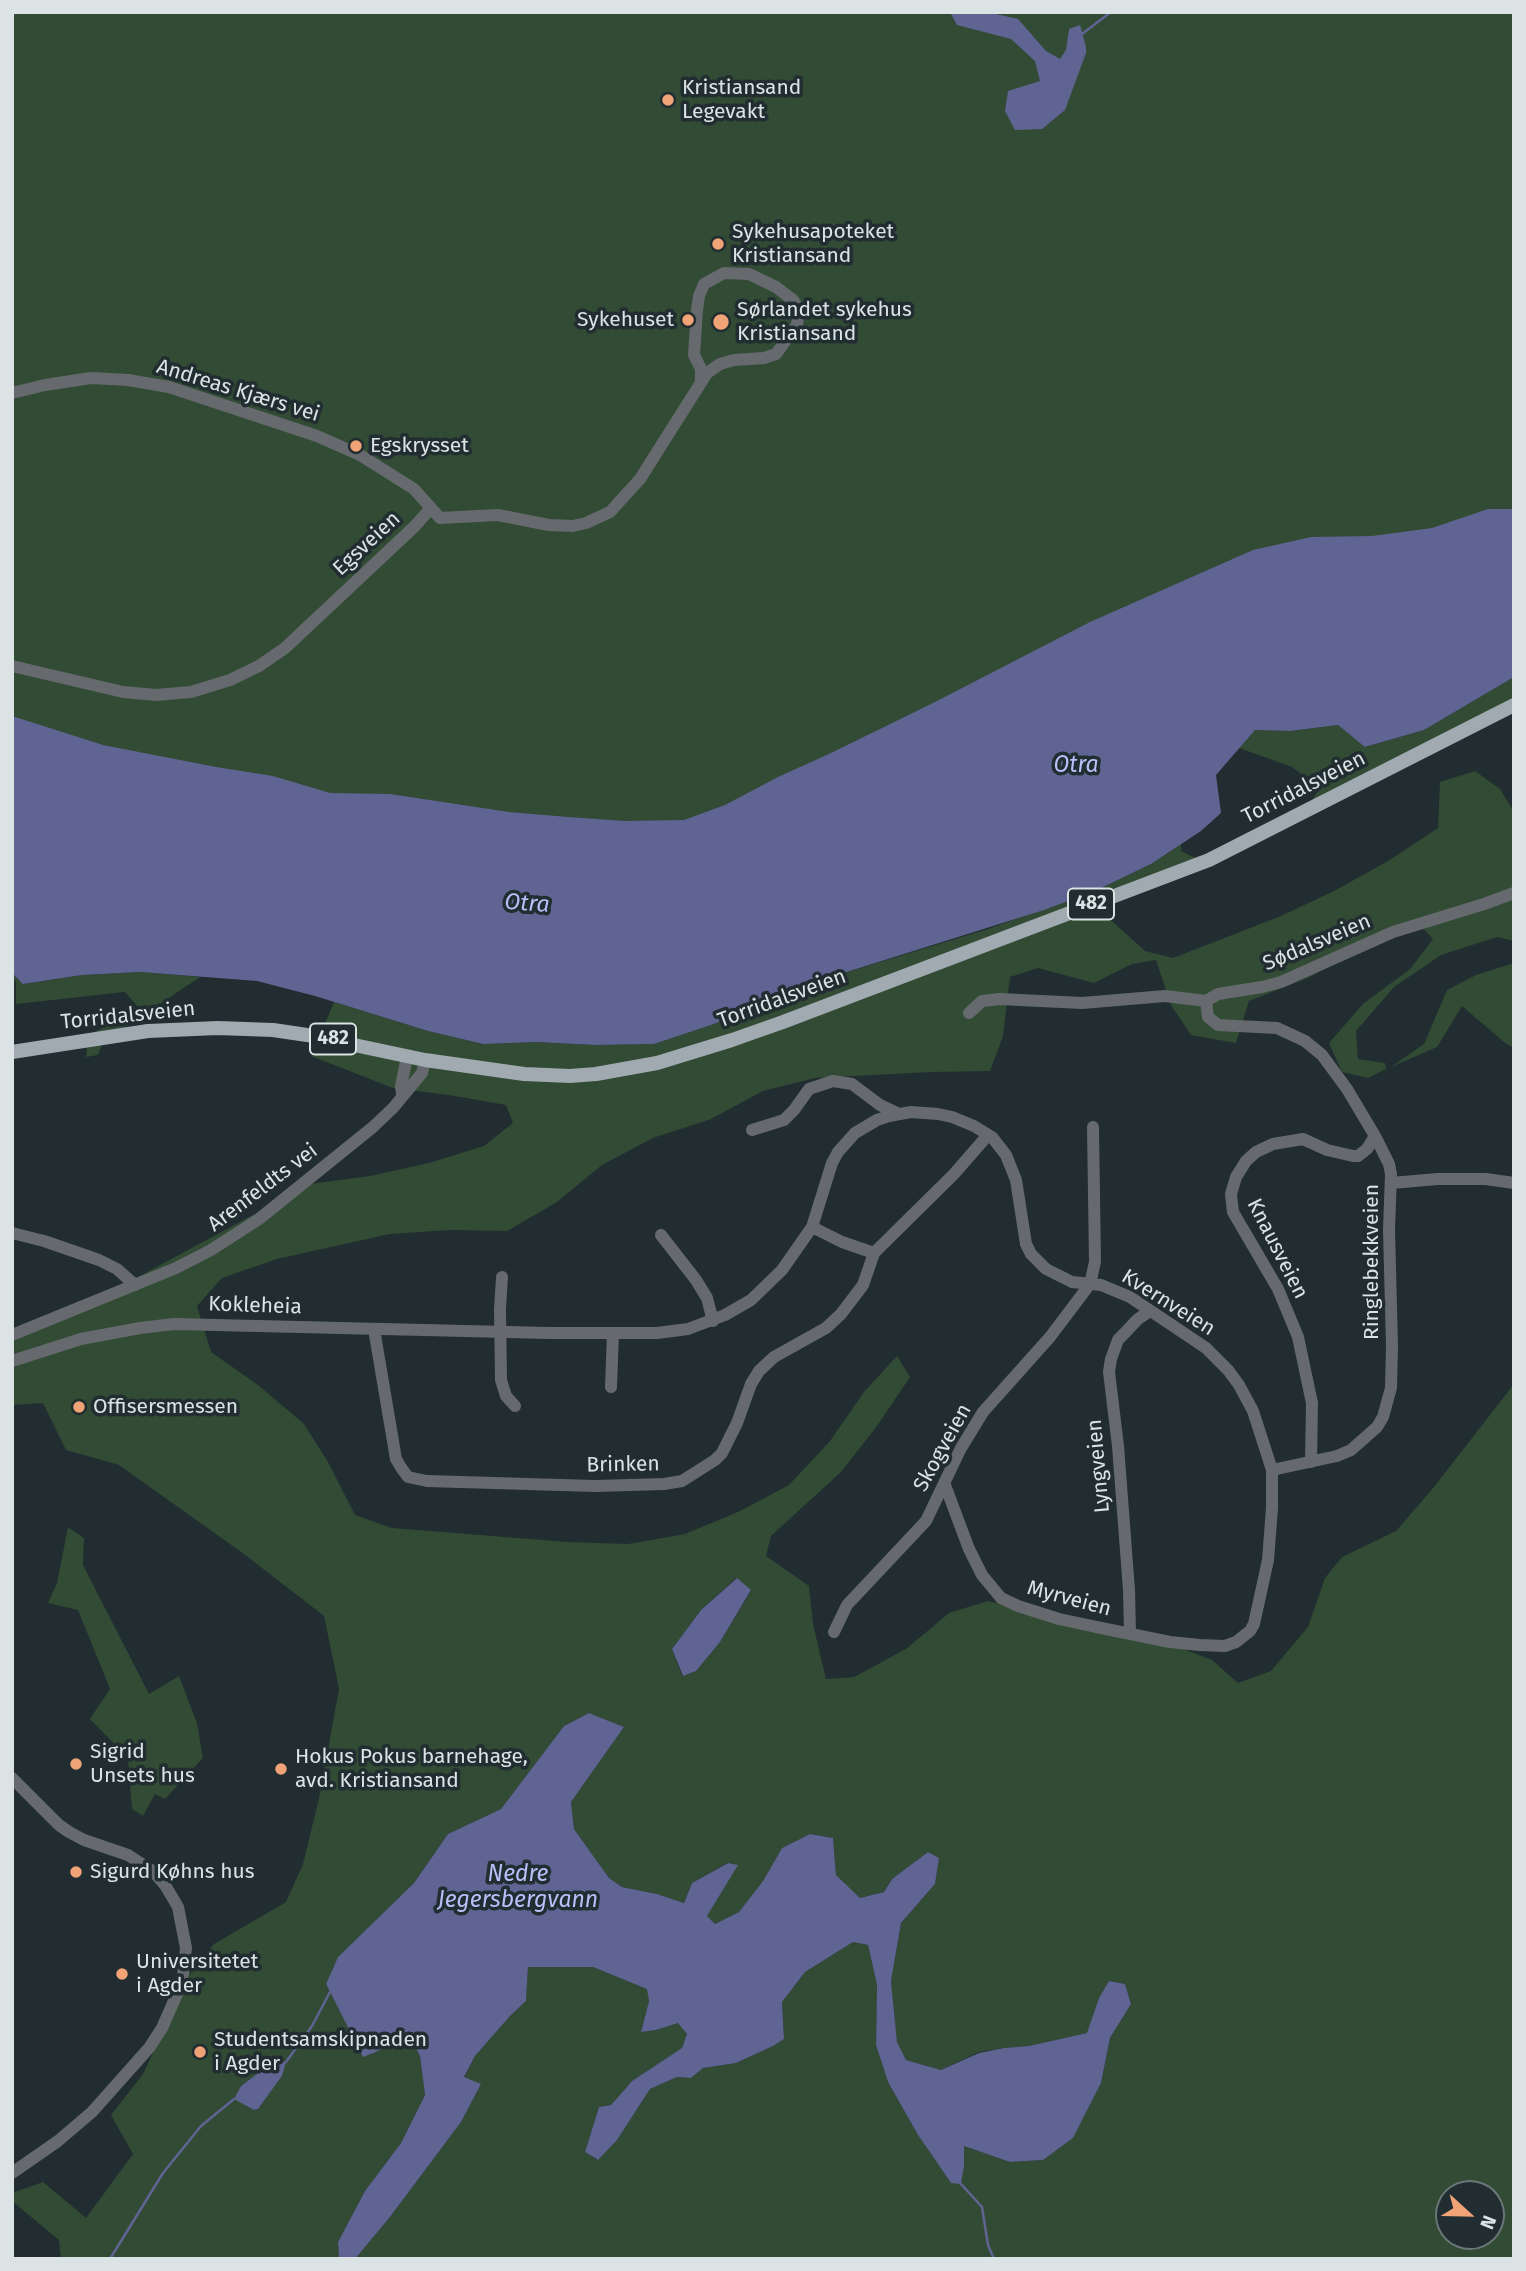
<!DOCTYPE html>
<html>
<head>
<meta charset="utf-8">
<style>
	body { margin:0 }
	#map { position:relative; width:1526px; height:2271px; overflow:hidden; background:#212d30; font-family:"Fira Sans",sans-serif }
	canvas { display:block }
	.frame { position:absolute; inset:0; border:14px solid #dbe3e4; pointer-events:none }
	.north { position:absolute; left:1435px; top:2180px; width:70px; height:70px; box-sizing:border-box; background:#212d30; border:2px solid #6b7678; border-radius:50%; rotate:112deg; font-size:19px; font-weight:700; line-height:28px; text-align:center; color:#dbe3e4 }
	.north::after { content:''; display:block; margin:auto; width:24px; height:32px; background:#efa377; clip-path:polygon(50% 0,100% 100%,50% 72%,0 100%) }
</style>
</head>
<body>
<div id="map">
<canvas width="1526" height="2271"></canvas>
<div class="frame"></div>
<div class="north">N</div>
</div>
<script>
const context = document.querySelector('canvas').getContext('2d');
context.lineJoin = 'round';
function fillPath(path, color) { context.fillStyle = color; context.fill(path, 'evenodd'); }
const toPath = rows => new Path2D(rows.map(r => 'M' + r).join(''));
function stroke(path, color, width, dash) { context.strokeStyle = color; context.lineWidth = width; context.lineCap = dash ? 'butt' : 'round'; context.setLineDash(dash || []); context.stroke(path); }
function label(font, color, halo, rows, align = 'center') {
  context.font = font + ' "Fira Sans",sans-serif'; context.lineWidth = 7; context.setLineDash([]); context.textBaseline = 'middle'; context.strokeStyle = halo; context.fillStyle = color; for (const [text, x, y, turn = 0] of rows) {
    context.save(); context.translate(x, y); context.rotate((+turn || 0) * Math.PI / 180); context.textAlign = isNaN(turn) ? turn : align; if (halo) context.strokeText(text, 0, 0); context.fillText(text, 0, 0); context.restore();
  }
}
fillPath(toPath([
	[12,12,1514,12,1514,566,721,861,12,816],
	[1514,677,1514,697,1474,723,1370,776,1243,846,1111,900,1101,911,1145,951,1173,958,1281,916,1334,891,1388,861,1438,828,1440,782,1475,771,1500,789,1514,812,1514,941,1497,937,1441,955,1394,987,1356,1031,1358,1059,1385,1063,1386,1069,1368,1078,1342,1072,1329,1043,1363,1004,1410,969,1433,939,1421,926,1368,945,1310,977,1249,1001,1236,1043,1191,1035,1171,1005,1156,960,1132,964,1094,983,1038,968,1010,977,1003,1036,990,1071,932,1072,815,1078,763,1091,711,1119,653,1138,602,1165,557,1202,507,1231,450,1230,390,1234,277,1259,222,1278,197,1306,211,1352,258,1385,304,1424,328,1462,355,1515,392,1528,568,1542,628,1544,685,1534,738,1512,789,1485,830,1441,864,1392,897,1356,910,1377,877,1426,841,1472,771,1536,766,1556,809,1586,813,1624,826,1679,854,1677,906,1649,949,1613,988,1601,1160,1640,1212,1660,1238,1683,1271,1671,1308,1627,1325,1578,1342,1557,1396,1531,1434,1487,1514,1384,1514,2259,355,2259,390,2217,461,2122,481,2084,464,2078,475,2056,511,2015,526,2001,528,1967,593,1967,648,1989,649,2001,641,2032,656,2030,679,2022,687,2034,682,2048,632,2081,611,2105,599,2107,585,2152,597,2160,617,2140,650,2089,677,2077,691,2078,703,2068,736,2063,773,2046,784,2039,782,2002,805,1972,853,1942,868,1945,877,1985,876,2045,888,2082,918,2135,951,2183,961,2183,964,2167,964,2146,1010,2162,1043,2160,1073,2138,1101,2083,1110,2038,1131,2004,1125,1984,1110,1981,1099,1998,1088,2033,1029,2046,1004,2048,979,2052,941,2070,906,2060,897,2042,891,1981,901,1923,935,1884,939,1858,928,1852,892,1879,884,1892,860,1898,836,1875,833,1838,810,1834,782,1848,763,1881,739,1912,715,1924,707,1916,737,1865,727,1863,692,1883,684,1903,657,1894,622,1887,609,1878,574,1829,571,1802,624,1727,589,1713,564,1726,501,1809,448,1834,414,1883,338,1957,326,1984,363,2056,376,2052,407,2031,420,2056,425,2095,401,2143,365,2191,338,2242,339,2259,61,2259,59,2240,12,2201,12,2193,43,2182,86,2218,133,2154,111,2115,143,2074,193,1968,214,1944,286,1902,303,1864,319,1798,339,1689,324,1616,244,1554,119,1465,66,1450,43,1403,12,1405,12,1334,101,1297,310,1184,370,1176,429,1163,484,1146,513,1123,506,1105,449,1095,393,1088,311,1056,334,1002,428,1031,483,1044,536,1042,595,1045,654,1044,711,1025,818,981,988,929,1097,890,1151,864,1181,844,1181,851,1200,860,1261,835,1305,811,1320,788,1292,767,1239,748,1255,730,1291,731,1338,725,1366,747,1424,730],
	[736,1578,751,1591,720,1642,696,1671,682,1676,672,1649,701,1610],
	[275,2060,285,2062,282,2076,258,2109,254,2110,235,2099,241,2086],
	[1449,2194,1491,2194,1491,2236,1449,2236],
	[1514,963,1514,1048,1505,1043,1462,1006,1437,1047,1391,1067,1424,1044,1447,990,1476,975],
	[140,972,200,977,103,1042,98,1055,86,1057,88,1036,138,1007,125,992,16,1004,16,983,12,974,24,984,82,975],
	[68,1527,84,1538,83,1565,149,1694,179,1676,197,1723,203,1758,165,1799,155,1794,143,1816,132,1809,128,1758,90,1719,110,1689,78,1610,48,1603,57,1583]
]), '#314b35');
fillPath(toPath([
	[953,12,987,12,1018,19,1046,51,1060,59,1066,50,1069,29,1080,25,1086,47,1086,53,1065,110,1042,129,1015,130,1005,111,1008,91,1040,81,1035,61,1011,39,957,25,951,14],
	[1488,509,1514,509,1514,677,1424,730,1365,747,1338,725,1290,731,1255,730,1216,775,1221,813,1201,831,1151,864,1097,890,1044,910,818,981,711,1025,654,1044,595,1045,536,1042,483,1044,428,1031,315,996,257,981,140,972,82,975,23,984,12,973,12,716,103,745,216,767,273,776,330,793,390,794,509,812,568,817,625,821,684,820,725,805,778,777,831,753,935,702,1090,622,1253,550,1311,537,1372,536,1432,528],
	[737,1578,751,1590,720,1642,696,1671,683,1676,672,1649,701,1610],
	[589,1713,624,1727,571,1802,574,1829,609,1878,622,1887,657,1894,684,1903,692,1883,728,1863,738,1865,707,1916,715,1924,739,1912,763,1881,782,1848,810,1834,833,1838,836,1875,860,1898,884,1892,892,1879,928,1852,939,1858,935,1884,901,1923,891,1981,897,2042,906,2060,941,2070,979,2053,1004,2048,1029,2046,1087,2033,1099,1998,1109,1981,1125,1984,1131,2004,1110,2038,1101,2083,1073,2138,1043,2160,1010,2162,964,2146,964,2167,961,2184,951,2183,918,2135,888,2082,876,2045,877,1985,868,1945,853,1942,805,1972,782,2002,784,2039,773,2046,736,2063,703,2068,691,2078,677,2077,650,2089,617,2140,598,2160,585,2152,599,2107,611,2105,632,2081,682,2048,687,2034,678,2023,656,2030,641,2032,649,2001,647,1989,593,1967,528,1967,526,2001,511,2015,475,2056,464,2077,481,2084,461,2122,390,2217,355,2259,339,2259,338,2242,365,2191,401,2143,425,2095,420,2056,407,2032,376,2052,363,2057,326,1984,338,1957,414,1883,448,1834,501,1809,564,1726],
	[275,2060,286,2062,282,2076,258,2109,254,2110,234,2099,241,2086]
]), '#606492');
stroke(toPath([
	[1082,34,1111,12],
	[286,2062,312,2026,330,1992],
	[961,2184,982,2207,988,2245,994,2259],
	[110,2259,163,2173,201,2126,234,2099]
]), '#606492', 2.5);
stroke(toPath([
	[12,393,45,385,91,378,128,380,169,387,317,436,360,455,414,489,440,518,498,515,549,525,573,526,586,523,610,512,640,479,707,373,720,364,734,360,764,358,776,354,797,325,799,309,793,300,776,287,749,274,724,273,704,284,699,296,697,310,694,355,701,369,701,381],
	[12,666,123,692,156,695,191,692,230,680,259,666,285,648,415,526,430,509],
	[1206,1001,1208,1017,1218,1025,1277,1028,1305,1041,1322,1055,1347,1089,1375,1136,1389,1164,1391,1174,1389,1230,1392,1345,1391,1388,1383,1417,1377,1427,1351,1450,1337,1456,1272,1470],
	[969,1013,982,1001,1000,999,1082,1003,1165,996,1206,1001,1218,994,1262,987,1281,982,1393,932,1484,904,1514,893],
	[402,1094,401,1086,407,1057],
	[752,1130,784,1120,794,1110,809,1089,833,1081,852,1084,880,1105,899,1114],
	[1391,1183,1438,1179,1486,1179,1514,1183],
	[812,1227,842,1242,874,1253],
	[12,1233,44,1241,99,1260,117,1269,135,1285],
	[661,1235,696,1280,707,1298,713,1321],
	[502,1277,500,1309,501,1380,506,1396,515,1406],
	[374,1329,396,1459,402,1469,408,1477,427,1481,595,1486,664,1484,682,1481,715,1460,722,1453,737,1423,751,1384,759,1371,774,1357,826,1328,841,1314,863,1285,874,1253,954,1174,988,1135],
	[12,1335,176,1268,211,1250,259,1219,373,1127,393,1108,422,1073,425,1060],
	[12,1361,81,1339,140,1328,174,1324,549,1333,657,1333,688,1329,725,1315,751,1300,782,1270,812,1227,832,1163,838,1152,855,1133,877,1120,889,1116,911,1112,938,1114,952,1117,974,1126,992,1137,1006,1155,1016,1180,1026,1244,1031,1254,1046,1269,1072,1282,1101,1285,1130,1297,1206,1348,1228,1370,1239,1385,1253,1411,1272,1470,1272,1508,1268,1560,1254,1624,1250,1631,1236,1642,1225,1646,1200,1645,1170,1642,1106,1629,1059,1619,1018,1606,1001,1598,982,1575,969,1549,945,1485],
	[611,1387,613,1333],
	[1311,1462,1312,1403,1298,1337,1278,1289,1233,1212,1231,1194,1236,1177,1246,1161,1256,1152,1273,1144,1303,1139,1327,1150,1353,1156,1358,1156,1367,1149,1375,1136],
	[834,1632,847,1605,926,1521,961,1448,983,1412,1050,1337,1090,1284,1095,1262,1093,1127],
	[1130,1633,1129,1590,1118,1446,1109,1372,1111,1359,1118,1340,1138,1319,1150,1311],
	[12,1778,59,1825,69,1832,84,1840,128,1855,154,1872,165,1885,178,1907,186,1948,183,1975,177,1994,162,2028,149,2048,92,2112,58,2141,12,2173]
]), '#666a6e', 12);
stroke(toPath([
	[12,1052,148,1031,218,1028,273,1030,307,1035,425,1060,524,1074,570,1076,596,1074,657,1063,732,1040,783,1022,1209,860,1514,705]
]), '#a1a9b1', 14);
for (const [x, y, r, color] of [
	[668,100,7,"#efa377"],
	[718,244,7,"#efa377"],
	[688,320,7,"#efa377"],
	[721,322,9,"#efa377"],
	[356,446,7,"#efa377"],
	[79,1407,7,"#efa377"],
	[76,1764,7,"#efa377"],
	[281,1769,7,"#efa377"],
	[76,1872,7,"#efa377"],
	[122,1974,7,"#efa377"],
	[200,2052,7,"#efa377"]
]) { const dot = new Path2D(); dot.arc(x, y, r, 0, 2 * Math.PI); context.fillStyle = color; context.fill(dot); stroke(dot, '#212d30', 2.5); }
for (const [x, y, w] of [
	[1091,904,46],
	[333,1039,46]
]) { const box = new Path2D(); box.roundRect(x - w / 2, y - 15.5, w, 31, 5); context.fillStyle = '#212d30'; context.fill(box); stroke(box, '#dbe3e4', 2); }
label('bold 19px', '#dbe3e4', null, [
	["482",1091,904],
	["482",333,1039]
]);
label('21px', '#dbe3e4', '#212d30', [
	["Kristiansand",682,88],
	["Legevakt",682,112],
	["Sykehusapoteket",732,232],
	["Kristiansand",732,256],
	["Sørlandet sykehus",737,310],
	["Kristiansand",737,334],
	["Sykehuset",674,320,"right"],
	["Egskrysset",370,446],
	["Offisersmessen",93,1407],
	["Sigrid",90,1752],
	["Unsets hus",90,1776],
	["Hokus Pokus barnehage,",295,1757],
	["avd. Kristiansand",295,1781],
	["Sigurd Køhns hus",90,1872],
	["Universitetet",136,1962],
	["i Agder",136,1986],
	["Studentsamskipnaden",214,2040],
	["i Agder",214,2064]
], 'left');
label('21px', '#dbe3e4', '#212d30', [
	["Andreas Kjærs vei",238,391,17],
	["Egsveien",367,544,-43],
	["Torridalsveien",1304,788,-27],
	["Sødalsveien",1317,943,-23],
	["Torridalsveien",782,999,-20],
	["Torridalsveien",128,1016,-6],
	["Arenfeldts vei",263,1188,-37],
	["Knausveien",1277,1249,63],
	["Ringlebekkveien",1372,1262,-90],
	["Kvernveien",1168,1303,32],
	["Kokleheia",255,1306,2],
	["Skogveien",943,1448,-61],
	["Brinken",623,1465,-1],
	["Lyngveien",1099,1466,-95],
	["Myrveien",1069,1599,15]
]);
label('italic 23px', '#b9bff9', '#212d30', [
	["Otra",1076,766],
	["Otra",527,904,4],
	["Nedre",518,1875],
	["Jegersbergvann",518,1901]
]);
</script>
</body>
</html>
